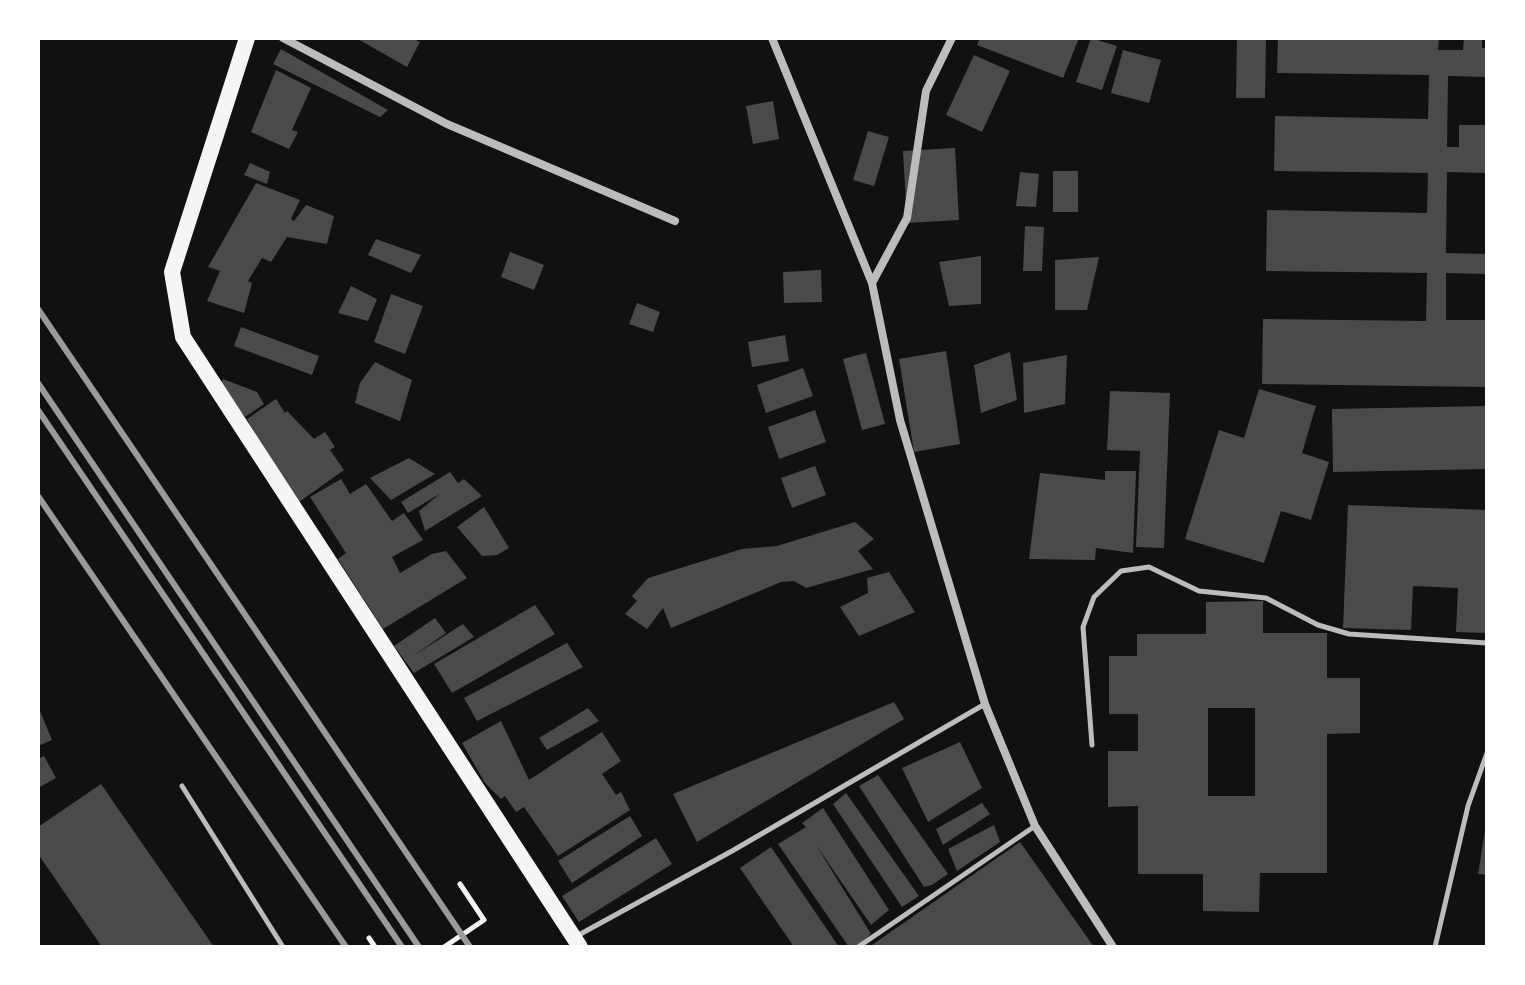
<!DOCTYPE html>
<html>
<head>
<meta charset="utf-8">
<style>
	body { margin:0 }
	#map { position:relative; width:1525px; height:985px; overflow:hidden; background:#111; font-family:Overpass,sans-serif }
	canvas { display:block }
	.frame { position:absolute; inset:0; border:40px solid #fff; pointer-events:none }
</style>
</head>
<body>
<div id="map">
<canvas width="1525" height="985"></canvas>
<div class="frame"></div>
</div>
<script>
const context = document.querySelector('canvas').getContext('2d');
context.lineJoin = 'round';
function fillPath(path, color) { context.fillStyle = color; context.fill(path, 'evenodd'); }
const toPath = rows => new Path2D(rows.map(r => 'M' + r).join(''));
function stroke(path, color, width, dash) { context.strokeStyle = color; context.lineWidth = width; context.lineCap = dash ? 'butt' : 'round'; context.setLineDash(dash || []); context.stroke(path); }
fillPath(toPath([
	[356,38,412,38,420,42,407,67],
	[980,38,1079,38,1063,78,977,45],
	[1091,38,1117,46,1102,90,1076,82],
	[1237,38,1266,38,1265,98,1236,98],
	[1278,38,1439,38,1438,50,1463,50,1464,38,1482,38,1482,48,1487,48,1487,77,1448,76,1447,147,1459,147,1459,125,1487,125,1487,173,1447,172,1446,253,1487,254,1487,274,1446,273,1446,320,1487,320,1487,387,1262,384,1263,319,1426,321,1427,273,1266,271,1267,210,1427,213,1428,173,1274,171,1275,116,1428,119,1429,75,1277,73],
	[281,49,388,110,380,117,273,64],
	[1123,50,1161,60,1149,103,1111,93],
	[974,55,1010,71,982,132,946,115],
	[276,70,311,88,292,130,298,132,289,149,251,132],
	[773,101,779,139,753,144,746,106],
	[868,131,889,137,874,186,853,180],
	[955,148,959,220,907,223,903,151],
	[250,163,270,172,267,184,244,175],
	[1053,171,1078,171,1078,212,1053,212],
	[1020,172,1039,174,1036,207,1016,206],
	[256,183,300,200,291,219,294,221,306,205,334,216,327,244,287,237,271,262,262,258,248,281,252,283,244,313,207,301,220,271,208,267],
	[1025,226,1044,227,1042,271,1023,271],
	[376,239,421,255,411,273,368,255],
	[510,252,544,265,534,290,501,277],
	[981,256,981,304,949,306,939,262],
	[1099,257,1087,310,1055,310,1055,260],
	[821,270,822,302,784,303,783,272],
	[351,286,377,299,368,321,338,313],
	[391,294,423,306,405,354,374,342],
	[637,303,660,312,653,332,629,324],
	[241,327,319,356,312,375,234,346],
	[785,335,789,361,752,367,748,342],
	[946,351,960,444,914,452,899,359],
	[1010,352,1017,400,981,413,974,365],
	[866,353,885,424,862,430,843,359],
	[1067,355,1065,404,1024,413,1023,363],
	[375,362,412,380,400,421,355,403,360,383],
	[803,368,813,396,766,413,757,385],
	[223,379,257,392,264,404,245,417,220,387],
	[1259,389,1316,406,1302,453,1329,462,1311,520,1281,511,1264,563,1185,539,1219,430,1244,438],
	[1110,391,1170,393,1164,548,1136,547,1140,451,1107,450],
	[276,399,285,413,287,411,314,439,325,432,335,447,330,450,344,470,299,502,274,468,247,419],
	[1487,406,1487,469,1333,472,1332,409],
	[815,410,826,442,779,459,768,427],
	[409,458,435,474,391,500,370,478],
	[815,466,826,495,792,508,781,478],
	[1105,471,1136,471,1133,553,1096,548,1095,560,1029,559,1040,473,1105,480],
	[450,472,458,483,464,479,482,496,425,531,419,511,441,493,408,513,401,502],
	[341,479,350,494,366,484,392,521,404,513,423,540,392,557,400,573,432,554,446,551,467,578,383,629,338,559,346,553,310,497],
	[1348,505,1487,510,1487,633,1456,632,1458,588,1413,586,1411,630,1343,628],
	[484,507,509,548,497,555,482,556,457,527],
	[855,522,874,539,858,551,873,569,806,588,794,581,781,582,671,628,663,608,647,629,625,614,637,601,632,596,648,578,742,549,777,546],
	[889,572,915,612,859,636,840,607,868,593,867,578],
	[1263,601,1263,633,1327,633,1327,678,1360,678,1360,733,1327,734,1327,873,1260,873,1259,912,1203,911,1203,874,1138,874,1138,806,1108,807,1108,751,1138,751,1138,714,1109,714,1109,656,1137,656,1137,634,1206,634,1206,602],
	[1208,708,1255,708,1255,796,1208,796],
	[535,605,555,634,452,693,434,664],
	[435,618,446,633,413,656,463,624,474,637,414,673,394,646],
	[567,643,583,667,477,721,464,698],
	[894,702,904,719,697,842,673,794],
	[38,706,52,740,38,746],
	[588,708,599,721,547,750,539,738],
	[501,721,529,780,602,732,621,761,602,774,616,795,621,792,630,810,558,856,524,807,516,812,505,796,501,799,485,783,462,743],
	[960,742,982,788,928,822,902,768],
	[44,756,56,778,38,788,38,759],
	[878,775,948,874,932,885,924,887,859,786],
	[101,784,214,947,102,947,38,854,38,827],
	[846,793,919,896,902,907,833,804],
	[982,803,990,814,943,845,936,829],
	[823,808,889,910,871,925,816,845,871,934,856,947,849,947,778,844,806,827,802,823],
	[630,816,642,836,572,883,558,861],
	[994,825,1000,842,957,871,948,849],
	[1485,831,1487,832,1487,875,1478,874],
	[656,838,672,864,579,922,562,896],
	[1020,842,1094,947,869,947],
	[771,847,839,947,794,947,740,868]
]), '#4a4a4a');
stroke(toPath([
	[369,938,375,947],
	[444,947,484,920,460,884]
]), '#f5f5f5', 5);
stroke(toPath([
	[1092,745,1083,627,1094,597,1121,571,1149,567,1199,591,1266,598,1318,625,1349,634,1487,643],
	[182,786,283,947],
	[575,937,732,851,985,704],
	[858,947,1035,826],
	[1435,947,1468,806,1487,753]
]), '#bcbcbc', 5);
stroke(toPath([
	[283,38,447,124,675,221],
	[772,38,872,283,900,420,985,704,1035,826,1113,947],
	[872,283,907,218,926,91,952,38]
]), '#bcbcbc', 8);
stroke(toPath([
	[247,38,172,272,183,337,580,947]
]), '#f5f5f5', 16);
stroke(toPath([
	[38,309,470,947],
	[38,383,419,947],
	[38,410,402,947],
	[38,496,346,947]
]), '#9a9a9a', 6);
</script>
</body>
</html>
